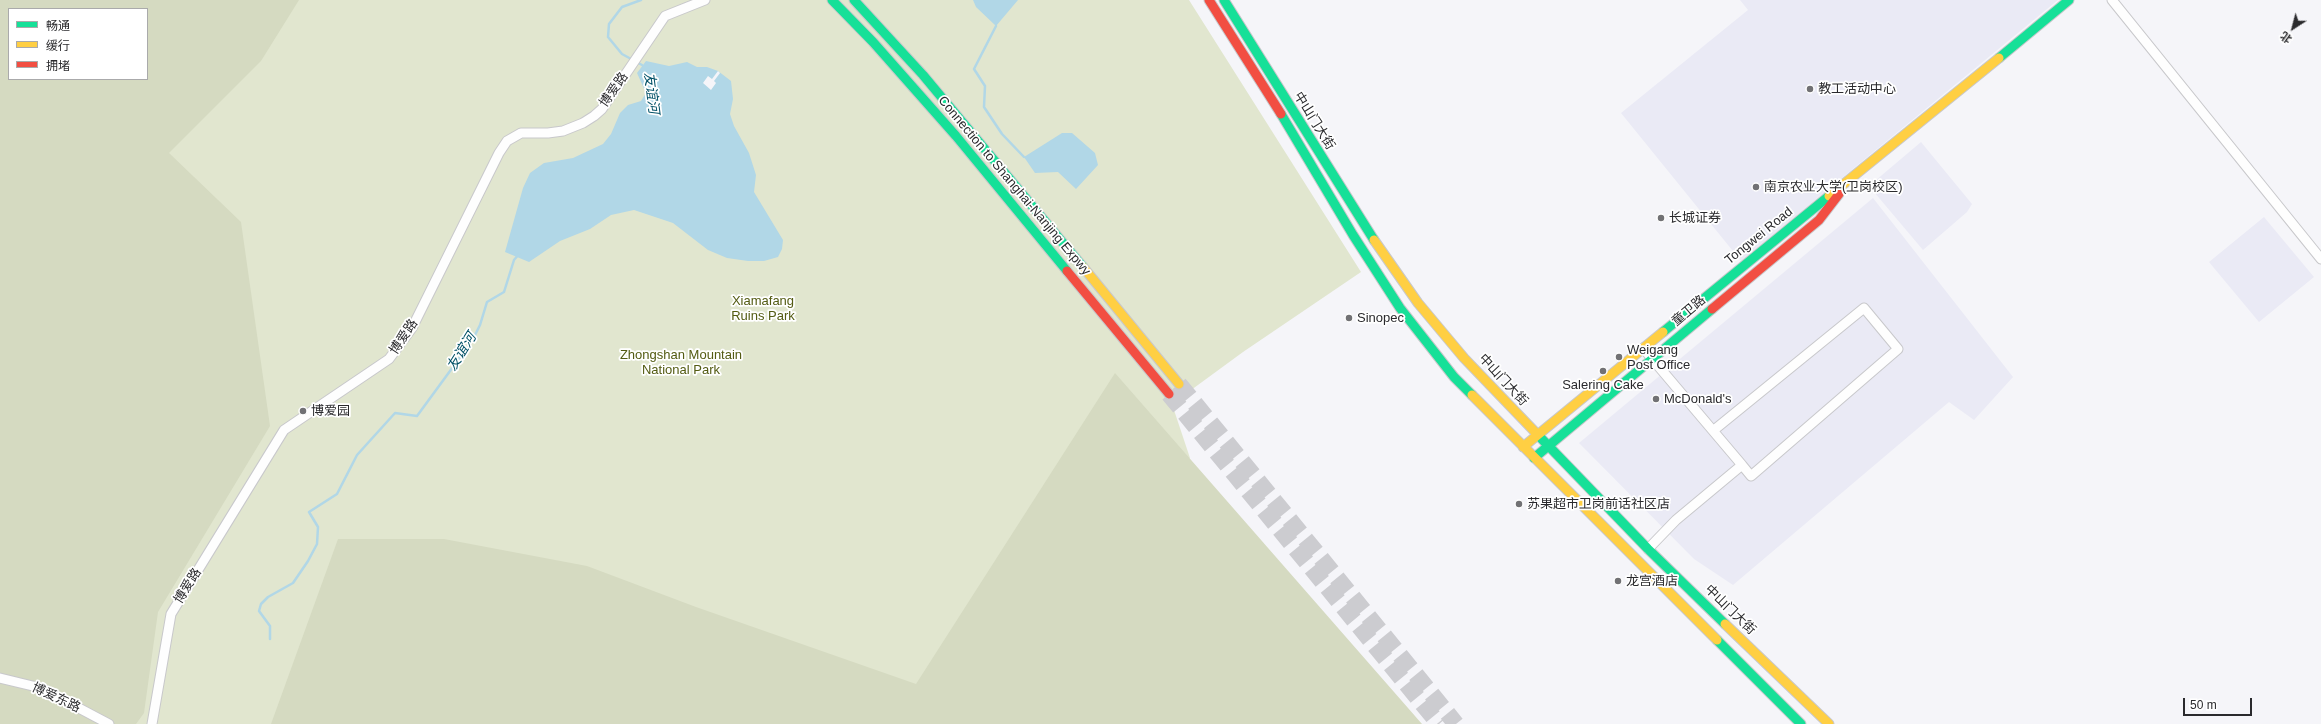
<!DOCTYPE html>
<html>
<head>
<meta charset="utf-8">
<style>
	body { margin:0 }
	#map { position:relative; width:2321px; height:724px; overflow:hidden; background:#f5f5f9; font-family:Helvetica,"Noto Sans SC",sans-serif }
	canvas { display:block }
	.legend { position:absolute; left:8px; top:8px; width:140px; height:72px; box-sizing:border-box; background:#fff; border:1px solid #aaaaab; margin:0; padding:5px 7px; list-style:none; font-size:12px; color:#2a2a2d }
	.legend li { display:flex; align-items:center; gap:8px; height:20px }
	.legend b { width:20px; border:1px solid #aaaaab }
	.north { position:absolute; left:2273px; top:8px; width:40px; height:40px; -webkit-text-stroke:3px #fff; paint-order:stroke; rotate:216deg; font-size:11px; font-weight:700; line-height:16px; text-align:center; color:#2a2a2d }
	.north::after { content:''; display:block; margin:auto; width:14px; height:18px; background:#2a2a2d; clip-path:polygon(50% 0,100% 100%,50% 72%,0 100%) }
	.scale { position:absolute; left:2183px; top:698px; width:69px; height:18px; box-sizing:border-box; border:2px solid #2a2a2d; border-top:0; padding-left:5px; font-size:12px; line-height:14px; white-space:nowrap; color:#2a2a2d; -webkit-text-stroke:3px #fff; paint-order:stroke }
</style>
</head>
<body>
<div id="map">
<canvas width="2321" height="724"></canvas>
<ul class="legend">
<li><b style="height:5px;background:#16e098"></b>畅通</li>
<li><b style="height:5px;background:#ffcf43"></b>缓行</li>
<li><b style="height:5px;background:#f24e42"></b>拥堵</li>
</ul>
<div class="north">北</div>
<div class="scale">50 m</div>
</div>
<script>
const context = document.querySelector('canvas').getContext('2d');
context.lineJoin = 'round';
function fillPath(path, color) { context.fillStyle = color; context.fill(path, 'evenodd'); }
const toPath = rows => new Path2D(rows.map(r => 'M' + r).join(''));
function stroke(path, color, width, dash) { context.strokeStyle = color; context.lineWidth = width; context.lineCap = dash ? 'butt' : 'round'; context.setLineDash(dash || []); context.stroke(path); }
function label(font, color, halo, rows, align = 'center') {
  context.font = font + ' Helvetica,"Noto Sans SC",sans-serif'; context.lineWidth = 3.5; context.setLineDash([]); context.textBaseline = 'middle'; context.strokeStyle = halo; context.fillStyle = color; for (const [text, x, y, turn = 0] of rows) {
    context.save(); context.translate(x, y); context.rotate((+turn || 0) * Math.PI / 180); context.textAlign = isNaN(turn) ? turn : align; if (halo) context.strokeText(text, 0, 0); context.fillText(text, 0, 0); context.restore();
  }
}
fillPath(toPath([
	[1740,0,2058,0,1741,261,1621,113,1748,10],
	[1921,142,1972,204,1967,212,1923,250,1869,186],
	[1873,198,2013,377,1974,420,1949,402,1733,585,1694,559,1579,443],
	[2264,217,2314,277,2259,322,2209,262]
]), '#eaeaf5');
fillPath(toPath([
	[0,0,1189,0,1361,272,1243,352,1172,404,1190,458,926,724,0,724],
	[9,9,147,9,147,79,9,79]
]), '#e1e6cf');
fillPath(toPath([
	[0,0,299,0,261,61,169,153,241,222,270,426,158,612,144,713,136,724,0,724],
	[9,9,147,9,147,79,9,79],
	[1115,373,1422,724,271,724,338,539,444,539,587,566,696,607,916,684]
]), '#d5dac1');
fillPath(toPath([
	[973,0,1018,0,996,26,976,7],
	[646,61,669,66,687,62,697,67,707,67,718,71,731,81,733,99,730,114,734,126,749,153,756,175,754,192,783,240,782,249,778,257,764,261,748,261,727,258,708,250,673,223,634,210,611,215,590,229,560,241,529,262,505,252,523,188,530,173,544,163,573,158,603,144,611,134,620,113,628,105,641,101,646,93,637,73],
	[1062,133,1072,133,1095,153,1098,165,1076,189,1058,172,1035,173,1024,157]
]), '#b1d7e7');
fillPath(toPath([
	[718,71,720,73,714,81,716,83,711,90,703,83,708,76,712,79]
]), '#f5f5f9');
stroke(toPath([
	[641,0,622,7,609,24,608,37,622,54,642,65],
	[996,26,974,69,985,86,984,107,1002,134,1024,157],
	[270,639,270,626,259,611,261,604,268,597,293,583,308,561,317,544,318,527,309,512,337,494,357,455,395,413,417,416,472,341,480,325,487,302,504,292,514,260,519,254]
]), '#b1d7e7', 2.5);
stroke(toPath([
	[1179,384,1456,724],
	[1169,394,1439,724]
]), '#ccccd0', 17, [17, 8]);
const street = toPath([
	[2112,0,2321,259],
	[1643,348,1742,465],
	[1648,549,1676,520,1742,465,1751,476,1898,349,1864,308,1714,430],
	[0,678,41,688,109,724],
	[152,724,171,614,284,430,389,359,412,328,499,153,507,141,521,133,548,133,563,131,583,123,594,116,602,109,665,16,705,0]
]);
const fast = toPath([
	[832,0,873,42,956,136,1067,271],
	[854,0,923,75,1083,267],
	[1224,0,1374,240],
	[1999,58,2069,0],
	[1281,114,1353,235,1400,308,1454,377,1472,395],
	[1663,332,1829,196],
	[1537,434,1648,549,1725,624],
	[1534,458,1712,309],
	[1717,640,1801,724]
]);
const slow = toPath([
	[1829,196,1999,58],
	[1374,240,1418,303,1464,358,1537,434],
	[1083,267,1179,384],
	[1472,395,1717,640],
	[1523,447,1663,332],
	[1725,624,1829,724]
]);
const jam = toPath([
	[1209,0,1281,114],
	[1067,271,1169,394],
	[1712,309,1819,220,1839,194]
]);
stroke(street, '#c8c8cb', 11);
stroke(fast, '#c8c8cb', 11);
stroke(slow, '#c8c8cb', 11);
stroke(jam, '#c8c8cb', 11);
stroke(street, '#fefefe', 9);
stroke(fast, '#16e098', 9);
stroke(slow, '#ffcf43', 9);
stroke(jam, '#f24e42', 9);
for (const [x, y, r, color] of [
	[1810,89,4,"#717174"],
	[1756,187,4,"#717174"],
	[1661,218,4,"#717174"],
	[1349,318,4,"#717174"],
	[1619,357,4,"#717174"],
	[1603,371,4,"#717174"],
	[1656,399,4,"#717174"],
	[303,411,4,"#717174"],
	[1519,504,4,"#717174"],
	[1618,581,4,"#717174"]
]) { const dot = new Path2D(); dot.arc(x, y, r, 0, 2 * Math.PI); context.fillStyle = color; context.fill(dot); stroke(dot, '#fff', 1.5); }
label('13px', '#2a2a2d', '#fff', [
	["教工活动中心",1818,89],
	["南京农业大学(卫岗校区)",1764,187],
	["长城证券",1669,218],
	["Sinopec",1357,318],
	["Weigang",1627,350],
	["Post Office",1627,365],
	["Salering Cake",1603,385,"center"],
	["McDonald's",1664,399],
	["博爱园",311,411],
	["苏果超市卫岗前话社区店",1527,504],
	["龙宫酒店",1626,581]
], 'left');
label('13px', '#2a2a2d', '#fff', [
	["博爱路",614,90,-55],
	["中山门大街",1314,121,58],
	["Connection to Shanghai-Nanjing Expwy",1014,186,50],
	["Tongwei Road",1759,236,-39],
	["童卫路",1689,311,-40],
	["博爱路",404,337,-56],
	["中山门大街",1503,380,47],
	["博爱路",188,586,-58],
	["中山门大街",1730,610,44],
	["博爱东路",56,698,25]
]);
label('13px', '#535b12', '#fff', [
	["Xiamafang",763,301],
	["Ruins Park",763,316],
	["Zhongshan Mountain",681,355],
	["National Park",681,370]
]);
label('italic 14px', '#015066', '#fff', [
	["友谊河",651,93,83],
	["友谊河",462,352,-58]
]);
</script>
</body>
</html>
